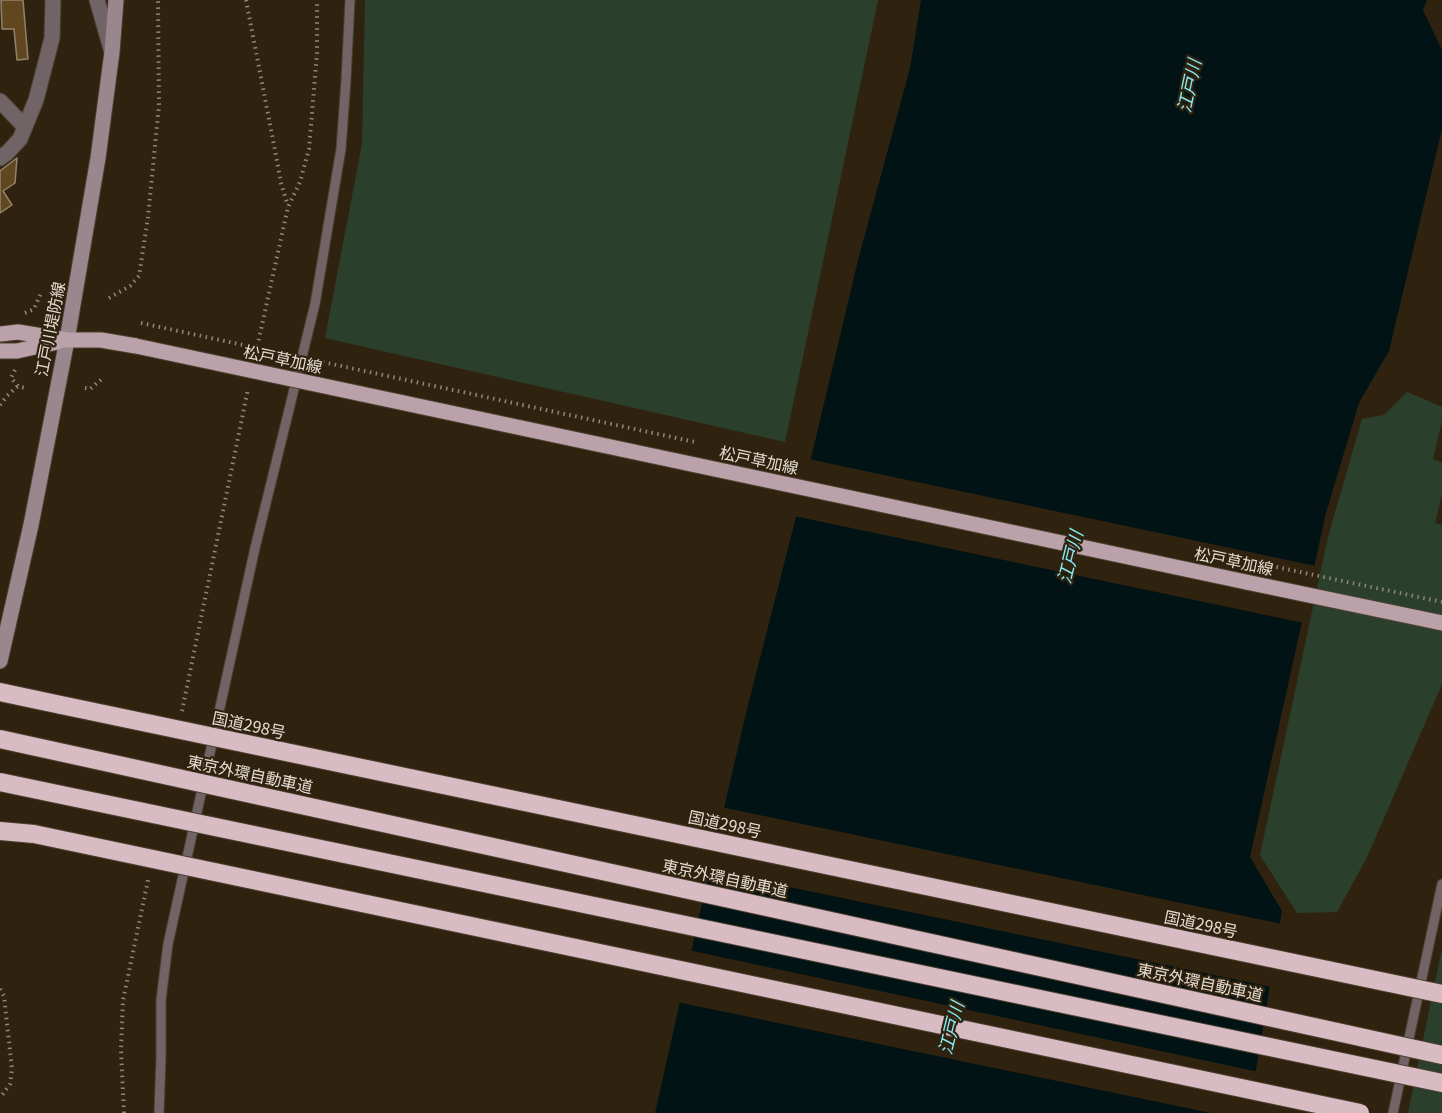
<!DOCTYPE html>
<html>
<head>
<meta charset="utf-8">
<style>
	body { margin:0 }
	canvas { display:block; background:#2f2310 }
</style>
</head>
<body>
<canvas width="1442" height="1113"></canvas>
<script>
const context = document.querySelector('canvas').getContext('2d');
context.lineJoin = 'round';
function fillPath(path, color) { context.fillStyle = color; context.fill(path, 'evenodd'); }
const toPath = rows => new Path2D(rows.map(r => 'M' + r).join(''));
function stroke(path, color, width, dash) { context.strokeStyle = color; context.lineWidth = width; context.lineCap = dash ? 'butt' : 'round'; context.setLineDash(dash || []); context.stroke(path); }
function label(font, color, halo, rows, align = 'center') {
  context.font = font + ' Georgia,"Noto Sans JP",serif'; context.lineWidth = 4.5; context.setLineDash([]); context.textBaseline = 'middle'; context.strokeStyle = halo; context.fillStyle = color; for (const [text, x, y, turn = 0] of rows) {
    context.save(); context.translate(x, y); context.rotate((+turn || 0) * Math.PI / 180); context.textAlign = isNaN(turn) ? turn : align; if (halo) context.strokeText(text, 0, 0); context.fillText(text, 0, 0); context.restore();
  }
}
fillPath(toPath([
	[365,0,878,0,785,442,325,338,362,144],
	[1407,392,1442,407,1442,421,1433,459,1442,463,1442,494,1435,523,1442,525,1442,684,1368,855,1337,912,1297,913,1260,855,1328,537,1362,419,1384,415],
	[1442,948,1442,1113,1408,1113]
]), '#2a402d');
fillPath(toPath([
	[921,0,1427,0,1423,10,1442,50,1442,129,1389,351,1359,403,1326,513,1250,857,1282,911,1249,1113,655,1113,698,921,745,717,812,454,858,260,910,68]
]), '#021315');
fillPath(toPath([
	[808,459,1316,566,1304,623,794,516],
	[721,807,1282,924,1272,987,707,870],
	[688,950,1259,1072,1252,1113,1211,1113,677,1002]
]), '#2f2310');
const building = toPath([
	[1,0,23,0,28,59,17,60,14,29,2,29,1,0],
	[17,158,15,183,3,191,12,205,0,213,0,171,17,158]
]);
fillPath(building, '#60471f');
stroke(building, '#92836d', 1.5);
const lane = toPath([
	[159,1113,161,1057,161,1000,168,944,255,548,315,304,341,149,346,80,350,0],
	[1393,1113,1442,884]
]);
const street = toPath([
	[97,0,111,49],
	[0,101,25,127],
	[0,158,7,153,20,139,36,100,52,38,53,0]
]);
const secondary = toPath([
	[0,661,31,525,67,340,98,158,112,52,116,0]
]);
const primary = toPath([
	[0,334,18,332,67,340,101,340,136,346],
	[0,351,17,351,58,342],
	[1246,582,1442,623]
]);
const highway = toPath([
	[0,692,61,705],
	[0,831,34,834]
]);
stroke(lane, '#4c412f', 11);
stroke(street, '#4c412f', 17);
stroke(secondary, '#4c412f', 17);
stroke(primary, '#4c412f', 17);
stroke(highway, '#4c412f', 20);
stroke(toPath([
	[246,0,274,145,281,183,288,206],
	[109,298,130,286,139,276,148,217,159,105,158,0],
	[25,313,34,309,42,291],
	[256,352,288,207,300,182,309,149,317,53,317,0],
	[15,370,11,378,18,386,28,389],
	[85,388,90,389,103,378],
	[0,405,7,396,18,386],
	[182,711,248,389],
	[0,989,4,996,12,1069,10,1084,0,1098],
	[124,1113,121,1050,123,1000,148,880]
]), '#918778', 4, [1.5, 4.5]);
stroke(lane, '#706467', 9);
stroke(street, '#706467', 15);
stroke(secondary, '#9a878d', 15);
stroke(primary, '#bba2aa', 15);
stroke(highway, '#d9bbc4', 18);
const primaryBridge = toPath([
	[136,346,1246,582]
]);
const highwayBridge = toPath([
	[61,705,1442,994],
	[0,739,1442,1055],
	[0,782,1442,1083],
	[34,834,1360,1113]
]);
stroke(primaryBridge, '#4c412f', 17, []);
stroke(highwayBridge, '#4c412f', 20, []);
stroke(toPath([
	[141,323,695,442],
	[1253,562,1442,602]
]), '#918778', 4, [1.5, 4.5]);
stroke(primaryBridge, '#bba2aa', 15);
stroke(highwayBridge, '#d9bbc4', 18);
label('16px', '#e5ddd1', '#2f2310', [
	["江戸川堤防線",50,329,-79],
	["松戸草加線",283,359,12],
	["松戸草加線",759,460,12],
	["松戸草加線",1234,561,12],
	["国道298号",249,725,12],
	["東京外環自動車道",250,774,12],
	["国道298号",725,824,12],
	["東京外環自動車道",725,878,12],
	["国道298号",1201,924,12],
	["東京外環自動車道",1200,982,12]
]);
label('italic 18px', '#86eaf5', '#2f2310', [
	["江戸川",1189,86,-78],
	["江戸川",1070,557,-76],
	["江戸川",951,1028,-76]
]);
</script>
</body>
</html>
